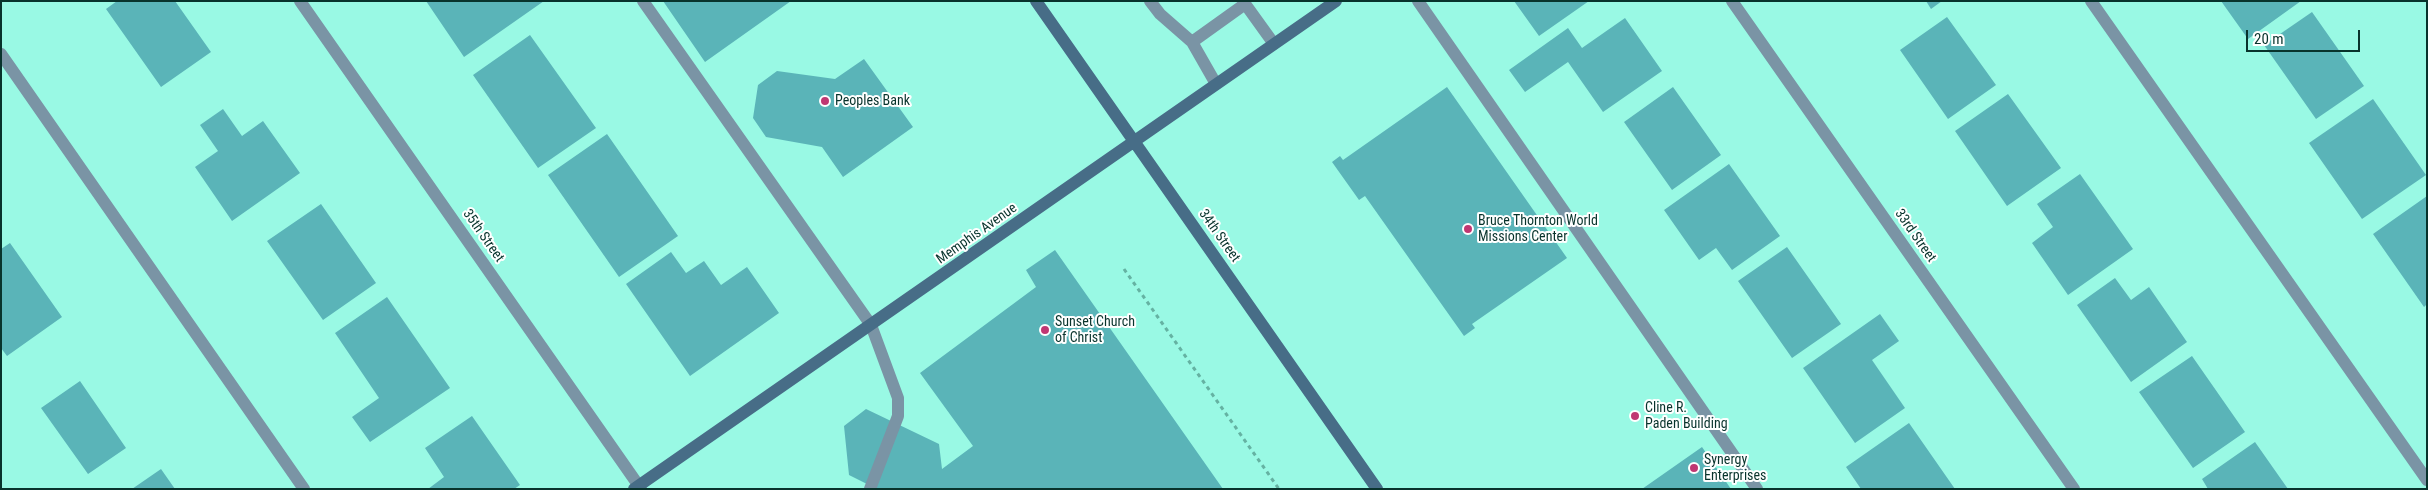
<!DOCTYPE html>
<html>
<head>
<meta charset="utf-8">
<style>
	body { margin:0 }
	#map { position:relative; width:2428px; height:490px; overflow:hidden; background:#99f9e4; font-family:"Roboto Condensed",sans-serif }
	canvas { display:block }
	.frame { position:absolute; inset:0; border:2px solid #08332c; pointer-events:none }
	.scale { position:absolute; left:2246px; top:30px; width:114px; height:22px; box-sizing:border-box; border:2px solid #08332c; border-top:0; padding-left:6px; font-size:15px; line-height:18px; white-space:nowrap; color:#08332c; -webkit-text-stroke:4px #fff; paint-order:stroke }
</style>
</head>
<body>
<div id="map">
<canvas width="2428" height="490"></canvas>
<div class="frame"></div>
<div class="scale">20 m</div>
</div>
<script>
const context = document.querySelector('canvas').getContext('2d');
context.lineJoin = 'round';
function fillPath(path, color) { context.fillStyle = color; context.fill(path, 'evenodd'); }
const toPath = rows => new Path2D(rows.map(r => 'M' + r).join(''));
function stroke(path, color, width, dash) { context.strokeStyle = color; context.lineWidth = width; context.lineCap = dash ? 'butt' : 'round'; context.setLineDash(dash || []); context.stroke(path); }
function label(font, color, halo, rows, align = 'center') {
  context.font = font + ' "Roboto Condensed",sans-serif'; context.lineWidth = 4; context.setLineDash([]); context.textBaseline = 'middle'; context.strokeStyle = halo; context.fillStyle = color; for (const [text, x, y, turn = 0] of rows) {
    context.save(); context.translate(x, y); context.rotate((+turn || 0) * Math.PI / 180); context.textAlign = isNaN(turn) ? turn : align; if (halo) context.strokeText(text, 0, 0); context.fillText(text, 0, 0); context.restore();
  }
}
fillPath(toPath([
	[117,1,175,1,211,52,161,87,106,9],
	[426,1,544,1,464,57],
	[663,1,791,1,705,62],
	[1514,1,1589,1,1539,36],
	[1926,1,1942,1,1931,9],
	[2221,1,2301,1,2248,39],
	[2312,12,2364,86,2316,119,2264,45],
	[1947,17,1996,85,1948,119,1900,50],
	[1625,18,1662,71,1603,112,1568,62,1525,92,1509,70,1568,28,1582,48],
	[530,35,596,128,538,168,473,75],
	[864,59,913,127,843,177,822,147,766,137,753,118,758,85,777,71,835,79],
	[1447,87,1567,258,1472,324,1475,328,1464,336,1365,196,1359,200,1332,162,1340,156,1343,160],
	[1673,87,1721,155,1672,190,1624,122],
	[2008,94,2061,168,2007,206,1955,131],
	[2373,99,2426,175,2362,219,2309,143],
	[223,109,242,136,263,121,300,173,232,221,195,167,218,151,200,125],
	[607,134,678,236,619,277,548,175],
	[1729,164,1780,236,1732,270,1716,248,1699,260,1664,210],
	[2080,174,2133,249,2068,295,2032,243,2053,227,2037,204],
	[2427,196,2427,304,2424,307,2373,234],
	[321,204,376,283,323,320,267,241],
	[10,243,62,317,7,356,1,348,1,249],
	[1787,247,1841,324,1792,358,1738,281],
	[1055,250,1223,489,877,489,849,475,844,426,866,409,939,444,942,469,973,446,920,373,1036,287,1026,270],
	[671,252,686,273,704,261,721,285,747,267,779,313,690,376,626,284],
	[2115,278,2131,300,2149,287,2187,342,2131,382,2077,305],
	[387,297,450,388,370,442,352,417,379,398,335,333],
	[1880,314,1899,341,1872,360,1905,408,1855,443,1803,368],
	[2192,356,2245,432,2193,468,2139,392],
	[80,381,126,448,88,474,41,408],
	[472,416,520,485,514,489,428,489,444,477,425,448],
	[1909,423,1955,489,1861,489,1846,467],
	[2255,442,2288,489,2208,489,2202,479],
	[1702,447,1731,489,1642,489],
	[161,469,175,489,132,489]
]), '#5ab4b8');
stroke(toPath([
	[1124,269,1279,489]
]), '#65b2a2', 3, [4, 4]);
stroke(toPath([
	[643,1,871,325,898,398,898,416,870,489],
	[1150,1,1160,14,1192,42],
	[1243,1,1274,44],
	[1418,1,1757,489],
	[2091,1,2427,480],
	[1,54,304,489],
	[1216,84,1192,42,1245,4]
]), '#7a94a5', 12);
stroke(toPath([
	[300,1,641,489],
	[1732,1,2074,489]
]), '#7a94a5', 12);
stroke(toPath([
	[1036,1,1377,489],
	[634,489,1336,1]
]), '#476d87', 12);
for (const [x, y, r, color] of [
	[825,101,5,"#c03772"],
	[1468,229,5,"#c03772"],
	[1045,330,5,"#c03772"],
	[1635,416,5,"#c03772"],
	[1694,468,5,"#c03772"]
]) { const dot = new Path2D(); dot.arc(x, y, r, 0, 2 * Math.PI); context.fillStyle = color; context.fill(dot); stroke(dot, '#fff', 2); }
label('14px', '#08332c', '#fff', [
	["Peoples Bank",835,101],
	["Bruce Thornton World",1478,221],
	["Missions Center",1478,237],
	["Sunset Church",1055,322],
	["of Christ",1055,338],
	["Cline R.",1645,408],
	["Paden Building",1645,424],
	["Synergy",1704,460],
	["Enterprises",1704,476]
], 'left');
label('14px', '#08332c', '#fff', [
	["Memphis Avenue",977,234,-35],
	["35th Street",483,236,55],
	["34th Street",1219,236,55],
	["33rd Street",1915,236,55]
]);
</script>
</body>
</html>
